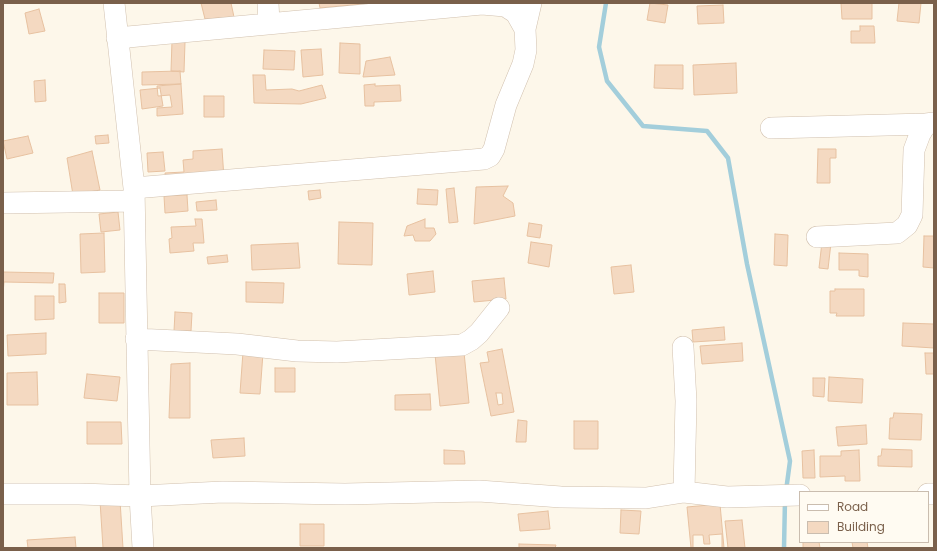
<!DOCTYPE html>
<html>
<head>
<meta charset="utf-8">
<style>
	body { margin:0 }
	#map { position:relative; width:937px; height:551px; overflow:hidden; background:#fdf7ea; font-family:Poppins,sans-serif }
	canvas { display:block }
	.frame { position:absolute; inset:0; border:4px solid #7a604b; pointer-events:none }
	.legend { position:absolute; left:799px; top:491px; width:130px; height:52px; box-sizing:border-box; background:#fffbf2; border:1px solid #cabdaf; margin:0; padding:5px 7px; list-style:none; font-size:12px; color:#7a604b }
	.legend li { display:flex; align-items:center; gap:8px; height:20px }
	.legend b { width:20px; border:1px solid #cabdaf }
</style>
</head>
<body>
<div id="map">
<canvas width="937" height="551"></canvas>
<div class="frame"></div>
<ul class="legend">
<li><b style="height:5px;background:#fff"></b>Road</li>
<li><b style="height:11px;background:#f4d9c1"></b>Building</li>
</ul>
</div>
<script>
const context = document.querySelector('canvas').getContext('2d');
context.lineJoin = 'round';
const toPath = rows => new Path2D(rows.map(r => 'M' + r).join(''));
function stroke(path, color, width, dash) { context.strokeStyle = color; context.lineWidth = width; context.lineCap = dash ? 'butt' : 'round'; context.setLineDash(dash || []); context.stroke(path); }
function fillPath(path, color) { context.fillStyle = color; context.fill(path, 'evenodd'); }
stroke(toPath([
	[606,3,599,47,607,81,643,126,707,131,728,158,747,264,790,461,786,491],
	[784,548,785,500]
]), '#a3cedb', 4.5);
const building = toPath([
	[201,3,231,3,234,17,205,19,201,3],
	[319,3,374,3,320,8,319,3],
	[650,3,668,5,665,23,647,20,650,3],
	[841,3,872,3,872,19,842,19,841,3],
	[899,3,921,3,919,23,897,21,899,3],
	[723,5,724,23,698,24,697,6,723,5],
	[39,9,45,31,29,34,25,13,39,9],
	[860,26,874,26,875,43,851,43,851,31,860,31,860,26],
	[172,41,185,42,184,72,171,71,172,41],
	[340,43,360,44,360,74,339,73,340,43],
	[321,49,323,75,303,77,301,50,321,49],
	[264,50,295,51,294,70,263,69,264,50],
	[390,57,395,75,363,77,366,61,390,57],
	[736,63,737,93,694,95,693,65,736,63],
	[655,65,683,65,683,89,654,88,655,65],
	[180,71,181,84,142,85,142,72,180,71],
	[253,75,265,75,266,90,292,89,299,91,322,85,326,98,301,104,254,103,253,75],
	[45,80,46,101,35,102,34,81,45,80],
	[181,84,183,114,157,116,157,108,172,107,170,95,158,96,157,86,181,84],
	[375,84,375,86,400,85,401,101,374,102,374,106,365,106,364,85,375,84],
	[160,88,163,106,142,109,140,90,160,88],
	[204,96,224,96,224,117,204,117,204,96],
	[108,135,109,143,96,144,95,136,108,135],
	[28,136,33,153,7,159,3,141,28,136],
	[222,149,224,178,166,182,165,173,184,172,183,160,193,159,193,151,222,149],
	[818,149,836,149,836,158,830,158,830,183,817,183,818,149],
	[92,151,100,190,73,195,67,158,92,151],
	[163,152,165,171,148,172,147,153,163,152],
	[508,186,503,196,513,203,515,216,474,224,476,187,508,186],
	[454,188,458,222,449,223,446,189,454,188],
	[418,189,438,190,437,205,417,204,418,189],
	[320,190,321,198,309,200,308,191,320,190],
	[187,195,188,211,165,213,164,196,187,195],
	[216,200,217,210,197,211,196,202,216,200],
	[118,212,120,230,101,232,99,214,118,212],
	[195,219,202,219,204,243,193,243,194,251,170,253,169,239,172,238,171,227,196,226,195,219],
	[425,219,425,228,434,228,436,234,430,241,415,241,413,235,404,236,407,226,425,219],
	[339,222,373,223,372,265,338,264,339,222],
	[529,223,542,225,540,238,527,236,529,223],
	[104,233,105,272,81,273,80,234,104,233],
	[775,234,788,235,787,266,774,265,775,234],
	[924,236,934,236,934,268,923,267,924,236],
	[531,242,552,245,549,267,528,263,531,242],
	[822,242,831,243,828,269,819,268,822,242],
	[298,243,300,268,252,270,251,245,298,243],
	[839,253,868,254,868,277,859,276,859,270,839,270,839,253],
	[227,255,228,262,208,264,207,257,227,255],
	[631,265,634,292,614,294,611,267,631,265],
	[433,271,435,292,409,295,407,274,433,271],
	[3,272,54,273,53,283,4,282,3,293,3,272],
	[504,278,506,299,474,302,472,281,504,278],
	[246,282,284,283,283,303,246,302,246,282],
	[59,284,65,284,66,302,59,303,59,284],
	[835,289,864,289,864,316,836,316,837,313,830,313,830,291,835,291,835,289],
	[99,293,124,293,124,323,99,323,99,293],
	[35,296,54,296,54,319,35,320,35,296],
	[175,312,192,313,191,331,174,331,175,312],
	[903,323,934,324,934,348,902,346,903,323],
	[724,327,725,340,693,342,692,330,724,327],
	[46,333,46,354,8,356,7,335,46,333],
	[742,343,743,361,702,364,700,346,742,343],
	[502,349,514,412,491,416,480,363,489,362,487,352,502,349],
	[496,393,502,393,503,404,498,405,496,393],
	[243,352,263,353,260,394,240,393,243,352],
	[464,352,469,403,440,406,435,354,464,352],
	[925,353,934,353,934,374,926,374,925,353],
	[190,363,190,418,169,418,171,364,190,363],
	[275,368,295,368,295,392,275,392,275,368],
	[37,372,38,405,7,405,7,373,37,372],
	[87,374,120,377,117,401,84,398,87,374],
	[829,377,863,379,862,403,828,401,829,377],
	[813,378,825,378,824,397,813,396,813,378],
	[430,394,431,410,395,410,395,395,430,394],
	[894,413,922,414,921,440,889,439,890,418,893,418,894,413],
	[518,420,527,421,526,442,516,442,518,420],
	[574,421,598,421,598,449,574,449,574,421],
	[87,422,121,422,122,444,87,444,87,422],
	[866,425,867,444,838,446,836,427,866,425],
	[244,438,245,456,213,458,211,440,244,438],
	[882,449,912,450,912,467,878,466,878,456,881,456,882,449],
	[444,450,464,451,465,464,444,464,444,450],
	[814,450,815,478,803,478,802,451,814,450],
	[859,450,860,481,845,481,845,476,820,477,820,456,841,456,841,451,859,450],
	[120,500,123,548,103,548,100,501,120,500],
	[720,504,724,548,691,548,687,507,720,504],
	[621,510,641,511,639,534,620,533,621,510],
	[548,511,550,529,520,531,518,514,548,511],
	[742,520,745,548,728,548,725,521,742,520],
	[300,524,324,524,324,546,300,546,300,524],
	[722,534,722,548,693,548,693,535,703,535,704,544,710,544,709,535,722,534],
	[75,537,76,548,28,548,27,540,75,537],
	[803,542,819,542,820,548,803,548,803,542],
	[852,542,867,542,868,548,853,548,852,542],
	[519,544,556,545,555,548,519,548,519,544]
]);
fillPath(building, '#f4d9c1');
stroke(building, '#e7c1a0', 1);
const minor = toPath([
	[114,3,134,188,140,496,143,548],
	[268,3,269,23],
	[525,29,531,3],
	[117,38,482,4,505,6,516,13,525,29,526,50,523,64,506,105,494,149,490,156,484,159,134,188],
	[771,128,926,124],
	[3,203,133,201],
	[817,237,897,233,907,225,912,215,914,150,920,134,926,124,934,123],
	[136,339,237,344,297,351,337,352,462,345,471,340,479,333,499,308],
	[683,347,686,401,684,492],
	[3,494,79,494,140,496,223,492,345,494,479,491,561,497,646,498,684,492,727,497,800,495],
	[928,494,934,494]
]);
stroke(minor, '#d1c0ae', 22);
stroke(minor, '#fff', 21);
</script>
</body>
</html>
